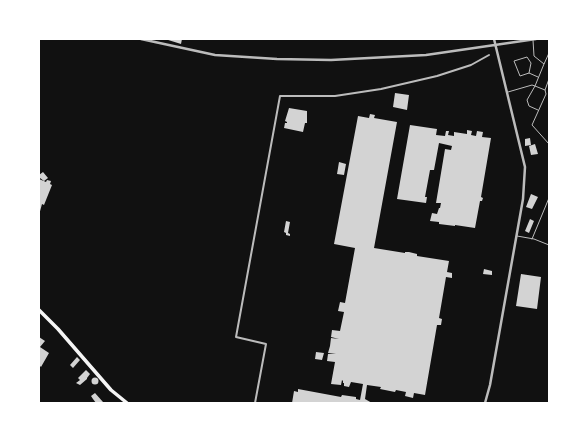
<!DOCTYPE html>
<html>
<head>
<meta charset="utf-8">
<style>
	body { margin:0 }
	#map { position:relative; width:588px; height:442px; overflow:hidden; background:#111; font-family:Raleway,sans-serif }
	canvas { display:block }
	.frame { position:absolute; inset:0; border:40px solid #fff; pointer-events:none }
</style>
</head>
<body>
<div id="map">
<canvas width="588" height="442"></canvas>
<div class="frame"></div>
</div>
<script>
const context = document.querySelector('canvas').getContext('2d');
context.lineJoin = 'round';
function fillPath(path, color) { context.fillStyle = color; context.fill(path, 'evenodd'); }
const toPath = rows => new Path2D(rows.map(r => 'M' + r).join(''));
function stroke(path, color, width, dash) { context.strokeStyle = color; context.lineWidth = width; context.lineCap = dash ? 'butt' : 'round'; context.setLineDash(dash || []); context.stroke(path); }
fillPath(toPath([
	[165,39,182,39,181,44],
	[395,93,409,95,407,110,393,107],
	[289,108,307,111,307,123,305,123,303,132,284,128,285,123,287,123,287,122,285,121],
	[370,114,375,115,374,118,397,122,374,248,405,253,405,252,409,252,409,254,409,252,417,254,417,256,449,261,447,272,452,273,452,278,446,277,439,318,442,319,441,325,437,325,425,395,414,393,413,398,405,396,406,392,396,390,395,392,380,389,381,387,367,385,365,399,372,403,292,403,294,391,298,392,298,389,341,397,342,395,356,397,356,399,360,400,363,384,351,382,349,387,344,386,344,383,343,383,343,381,342,380,341,385,331,384,335,362,327,361,328,354,336,354,328,353,330,346,331,338,339,339,331,337,332,330,340,331,344,312,338,311,340,302,345,303,355,248,334,244,358,116,369,118],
	[410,125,437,129,436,135,445,136,446,131,449,131,448,135,454,136,454,132,467,134,467,130,472,131,471,135,476,136,477,131,483,132,482,137,491,138,481,197,483,198,482,201,480,201,475,228,455,225,455,226,439,224,439,222,430,221,432,213,437,214,439,208,440,208,441,203,436,203,445,149,451,150,452,146,439,143,434,170,430,170,425,197,427,197,426,203,397,199],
	[530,138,531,145,525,146,525,139],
	[535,144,538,154,531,155,529,146],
	[339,162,346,164,344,175,337,174],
	[43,172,48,178,44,181,40,178,39,179,46,182,47,180,51,181,50,184,52,185,44,205,42,204,39,215,39,175],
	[531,194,538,197,532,209,526,207],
	[530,219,534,221,529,233,525,231],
	[286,221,290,222,288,233,290,234,290,236,286,235,286,233,284,232],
	[484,269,492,271,492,275,483,274],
	[521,274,541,277,537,309,516,306],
	[39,337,45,341,40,347,49,353,41,367,39,365],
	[316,352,324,353,322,360,315,359],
	[77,357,80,360,73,368,70,365],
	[86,370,90,374,87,378,87,379,80,385,76,383,80,380,78,378],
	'91.5 381a3.5 3.5 0 1 1 7 0a3.5 3.5 0 1 1-7 0Z',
	[95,393,103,402,102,403,96,403,93,399,91,396]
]), '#d3d3d3');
stroke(toPath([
	[533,40,534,56,544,64,549,53],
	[529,73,531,63,527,57,514,61,520,76,529,73,538,77],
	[549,79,545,90,546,94,532,125,549,144],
	[508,92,532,85,535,86,544,64],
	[538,110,529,106,527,100,535,86,545,90],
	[517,236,534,239,549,245],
	[532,239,549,198]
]), '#bcbcbc', 1);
stroke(toPath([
	[255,403,266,344,236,337,280,96,335,96,381,89,437,76,471,65,489,55]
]), '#bcbcbc', 2);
stroke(toPath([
	[141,39,215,55,277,59,331,60,426,55,536,39],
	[485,403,490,385,523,199,525,167,494,39]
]), '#bcbcbc', 2.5);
stroke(toPath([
	[39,310,58,329,111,390,127,403]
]), '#f5f5f5', 3.5);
</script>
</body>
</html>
